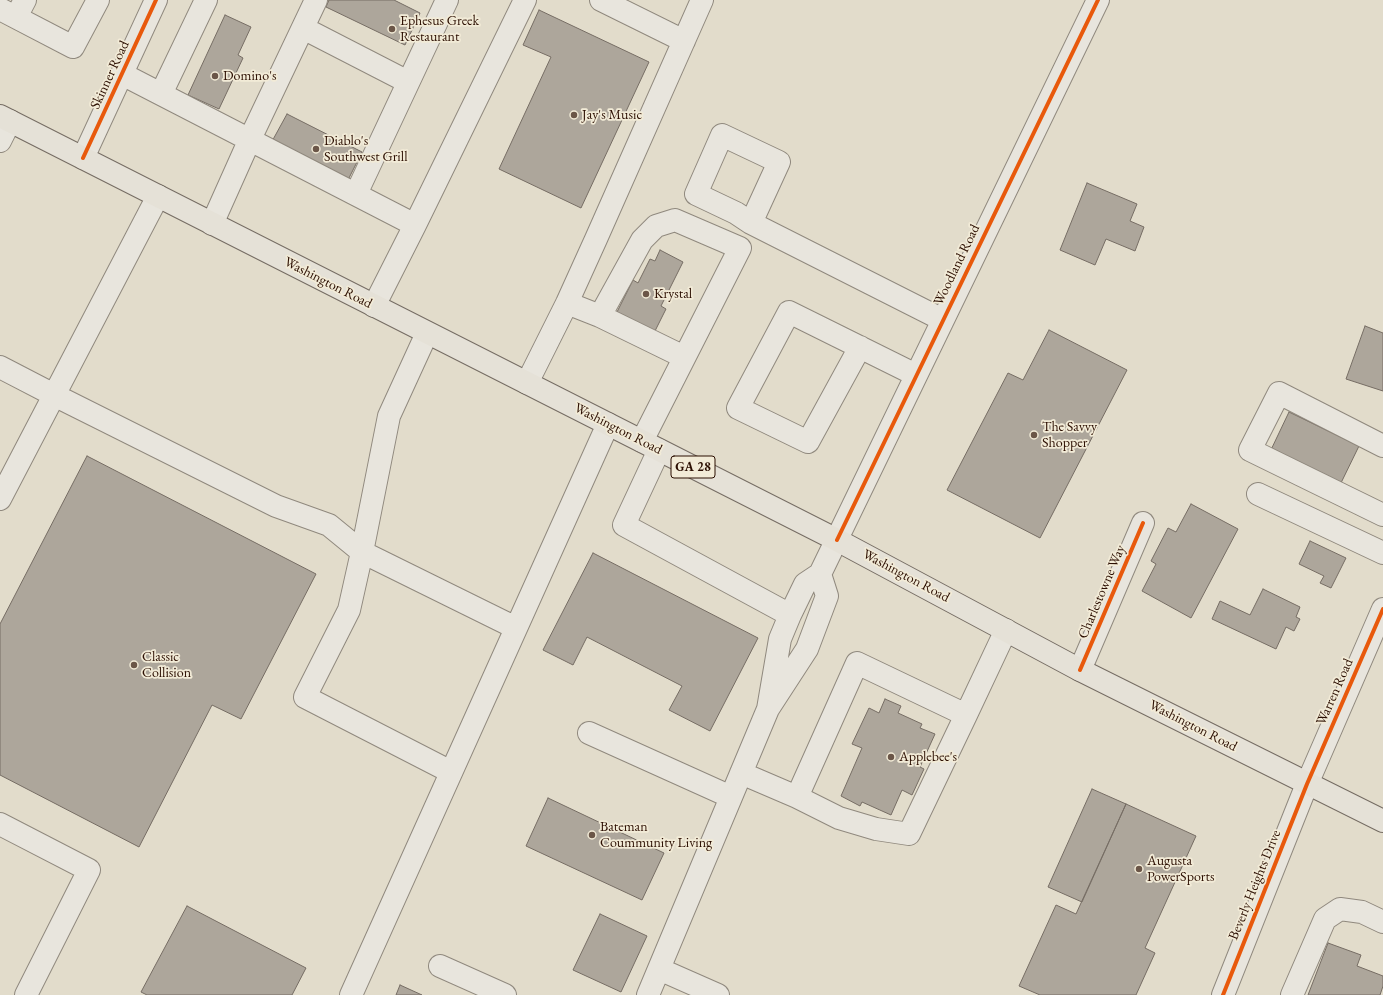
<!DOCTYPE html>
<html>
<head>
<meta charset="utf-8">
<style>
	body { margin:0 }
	canvas { display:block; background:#e2dccb }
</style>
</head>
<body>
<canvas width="1383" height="995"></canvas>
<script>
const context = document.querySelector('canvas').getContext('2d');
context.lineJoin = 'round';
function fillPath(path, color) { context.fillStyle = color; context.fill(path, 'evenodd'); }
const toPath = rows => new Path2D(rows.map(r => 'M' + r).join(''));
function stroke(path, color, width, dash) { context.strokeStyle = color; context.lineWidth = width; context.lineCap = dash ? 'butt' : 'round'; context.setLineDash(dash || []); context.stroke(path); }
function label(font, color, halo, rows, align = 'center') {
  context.font = font + ' "EB Garamond",serif'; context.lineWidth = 3.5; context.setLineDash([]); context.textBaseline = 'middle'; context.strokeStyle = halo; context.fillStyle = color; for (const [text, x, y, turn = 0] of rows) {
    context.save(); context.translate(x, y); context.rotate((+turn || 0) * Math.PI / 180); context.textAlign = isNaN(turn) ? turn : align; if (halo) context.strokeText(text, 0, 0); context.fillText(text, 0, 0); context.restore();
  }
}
const building = toPath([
	[329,0,394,0,420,13,405,45,326,7,329,0],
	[539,10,649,62,581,208,499,169,551,57,523,45,539,10],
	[225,15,251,27,238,55,243,58,219,109,188,95,225,15],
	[287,114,362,152,346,184,270,145,287,114],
	[1087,183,1137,204,1130,221,1144,227,1135,251,1106,239,1095,265,1060,250,1087,183],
	[660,250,683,262,661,306,666,309,652,337,614,318,633,280,638,283,650,259,655,261,660,250],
	[1365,326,1383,333,1383,391,1346,379,1365,326],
	[1049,330,1127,370,1040,538,947,490,1008,373,1023,380,1049,330],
	[1289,412,1359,446,1339,487,1269,454,1289,412],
	[87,456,316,574,241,719,212,705,139,847,0,775,0,624,87,456],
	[1191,504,1238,529,1191,618,1142,591,1156,564,1151,561,1168,528,1176,532,1191,504],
	[1310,541,1346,558,1331,588,1320,583,1324,576,1299,564,1310,541],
	[593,553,758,638,710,731,669,710,682,686,587,637,573,665,543,650,593,553],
	[1263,589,1300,607,1296,617,1300,619,1294,631,1286,627,1276,649,1212,619,1220,601,1250,615,1263,589],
	[885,699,901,706,898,713,922,724,920,728,935,734,920,767,924,769,912,795,902,790,891,815,862,802,860,806,841,796,862,748,852,744,869,708,879,713,885,699],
	[1092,789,1126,804,1082,902,1048,887,1092,789],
	[548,798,664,853,642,900,526,846,548,798],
	[1126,804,1196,836,1145,948,1155,953,1136,995,1040,995,1019,986,1056,905,1076,914,1126,804],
	[187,906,306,968,292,995,147,995,141,992,187,906],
	[600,914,647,936,621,992,573,970,600,914],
	[1328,943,1361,955,1357,966,1383,976,1383,986,1380,995,1308,995,1328,943],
	[400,985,422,995,396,995,400,985]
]);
fillPath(building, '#ada69b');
stroke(building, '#766d64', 1);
const minor = toPath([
	[601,0,684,41],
	[0,9,73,47,98,0],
	[16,17,25,0],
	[303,28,408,82],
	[122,74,415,225],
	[161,94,206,0],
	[0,141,10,121],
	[83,158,156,0],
	[356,194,447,0],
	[751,223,779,162,722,135,696,194,736,213,751,223,943,320],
	[212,224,250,139,316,0],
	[567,303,600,316,642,240,656,226,675,220,740,248,642,441],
	[374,306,415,225,525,0],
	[600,316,684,357],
	[427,333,389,416,362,552,349,610,305,697,451,772],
	[860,347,808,442,738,408,789,312,916,375],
	[0,367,54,395,276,506,329,525,362,552,516,628],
	[527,383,567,303,596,239,702,0],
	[1383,446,1279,393,1250,450,1383,515],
	[659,450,624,525,790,615],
	[1258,494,1383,553],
	[0,499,158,196],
	[1080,670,1143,523],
	[768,709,780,639,790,615,805,584,820,574,1098,0],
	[966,715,857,663,797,797,839,818,876,829,909,834,966,715,1006,630],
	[589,733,731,797],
	[741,773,797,797],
	[0,824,89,870,26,995],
	[440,966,505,995],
	[659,969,718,995],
	[351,995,608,424],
	[648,995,768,709,807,649,827,596,820,574],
	[1223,995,1307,784,1383,609],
	[1292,995,1325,919,1340,909,1362,912,1383,922]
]);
const major = toPath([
	[0,116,837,540,1080,670,1383,821]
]);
stroke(minor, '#90897e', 24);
stroke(major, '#766d64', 24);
stroke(minor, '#e8e5dd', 22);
stroke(major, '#e5e1d7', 22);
stroke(toPath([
	[83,158,156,0],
	[837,540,1098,0],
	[1080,670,1143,523],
	[1223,995,1307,784,1383,609]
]), '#e8590c', 4);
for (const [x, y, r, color] of [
	[392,29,4,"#6b5648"],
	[215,76,4,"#6b5648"],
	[574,115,4,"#6b5648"],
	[316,149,4,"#6b5648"],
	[646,294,4,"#6b5648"],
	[1034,435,4,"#6b5648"],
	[134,665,4,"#6b5648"],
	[891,757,4,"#6b5648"],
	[592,835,4,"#6b5648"],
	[1139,869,4,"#6b5648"]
]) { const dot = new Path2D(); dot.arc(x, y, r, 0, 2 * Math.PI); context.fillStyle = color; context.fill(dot); stroke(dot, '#f2ebd7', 1.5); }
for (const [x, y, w] of [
	[693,467,44]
]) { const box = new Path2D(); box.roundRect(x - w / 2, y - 11, w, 22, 3); context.fillStyle = '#f2ebd7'; context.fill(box); stroke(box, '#2b0e01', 1); }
label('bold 13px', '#2b0e01', null, [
	["GA 28",693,467]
]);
label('14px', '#2b0e01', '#f2ebd7', [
	["Ephesus Greek",400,21],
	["Restaurant",400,37],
	["Domino's",223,76],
	["Jay's Music",582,115],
	["Diablo's",324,141],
	["Southwest Grill",324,157],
	["Krystal",654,294],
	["The Savvy",1042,427],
	["Shopper",1042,443],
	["Classic",142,657],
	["Collision",142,673],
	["Applebee's",899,757],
	["Bateman",600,827],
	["Coummunity Living",600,843],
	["Augusta",1147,861],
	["PowerSports",1147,877]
], 'left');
label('14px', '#2b0e01', '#f2ebd7', [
	["Skinner Road",110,75,-65],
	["Woodland Road",957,265,-64],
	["Washington Road",328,283,27],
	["Washington Road",618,429,27],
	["Washington Road",906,576,28],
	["Charlestowne Way",1102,592,-67],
	["Warren Road",1335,692,-66],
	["Washington Road",1193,726,27],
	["Beverly Heights Drive",1255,885,-68]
]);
</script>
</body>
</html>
